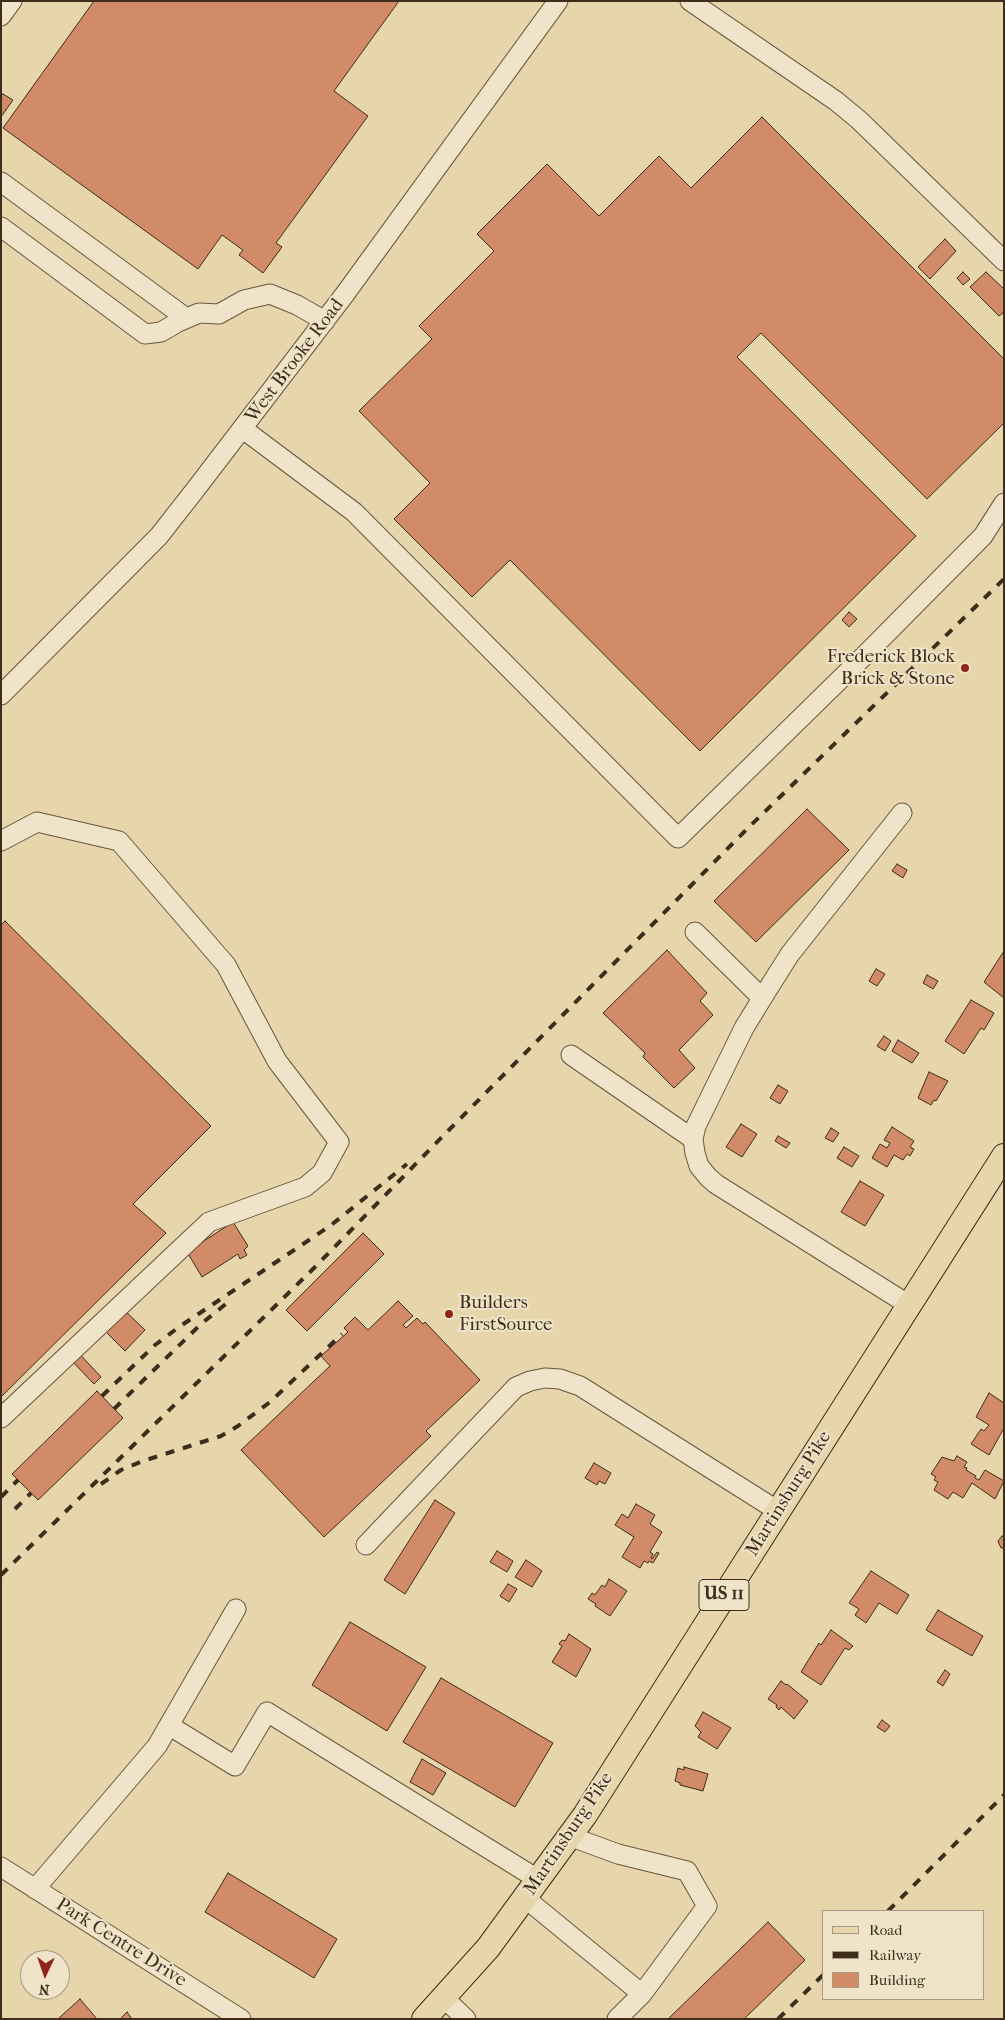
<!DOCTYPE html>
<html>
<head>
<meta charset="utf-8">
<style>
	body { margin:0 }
	#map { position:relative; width:1005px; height:2020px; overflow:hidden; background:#e7d5ac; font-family:"IM FELL French Canon",serif }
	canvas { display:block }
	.frame { position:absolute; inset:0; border:2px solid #3e2d1a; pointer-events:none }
	.legend { position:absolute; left:822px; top:1910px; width:162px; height:90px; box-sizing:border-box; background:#efe4c9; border:1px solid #a89b83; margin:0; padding:6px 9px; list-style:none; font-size:15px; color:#3e2d1a }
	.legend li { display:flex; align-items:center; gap:10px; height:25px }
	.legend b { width:25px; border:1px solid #a89b83 }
	.north { position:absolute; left:20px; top:1950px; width:50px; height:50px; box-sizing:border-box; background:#efe4c9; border:1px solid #a89b83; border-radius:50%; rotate:183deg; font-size:14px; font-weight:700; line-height:20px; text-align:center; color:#3e2d1a }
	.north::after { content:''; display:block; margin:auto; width:18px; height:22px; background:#8f2418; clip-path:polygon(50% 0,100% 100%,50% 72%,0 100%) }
</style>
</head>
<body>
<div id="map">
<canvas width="1005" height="2020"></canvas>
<div class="frame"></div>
<ul class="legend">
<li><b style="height:6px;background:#e7d5ac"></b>Road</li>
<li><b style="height:6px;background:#3e2d1a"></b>Railway</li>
<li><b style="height:14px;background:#d18b68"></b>Building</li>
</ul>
<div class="north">N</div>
</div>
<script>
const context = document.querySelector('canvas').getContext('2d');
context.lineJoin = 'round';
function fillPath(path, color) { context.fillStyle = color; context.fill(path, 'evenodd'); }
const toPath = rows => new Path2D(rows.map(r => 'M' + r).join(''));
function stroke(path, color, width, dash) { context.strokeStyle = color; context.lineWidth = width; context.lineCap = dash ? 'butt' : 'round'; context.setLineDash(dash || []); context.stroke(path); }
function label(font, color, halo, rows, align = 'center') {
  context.font = font + ' "IM FELL French Canon",serif'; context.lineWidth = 4; context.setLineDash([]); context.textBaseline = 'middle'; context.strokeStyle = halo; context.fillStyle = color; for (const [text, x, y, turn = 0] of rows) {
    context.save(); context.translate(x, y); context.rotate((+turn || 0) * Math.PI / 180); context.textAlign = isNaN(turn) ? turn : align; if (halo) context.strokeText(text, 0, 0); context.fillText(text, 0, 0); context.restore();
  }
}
const building = toPath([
	[94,1,399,1,334,91,368,116,276,243,282,247,263,273,239,255,243,250,222,235,198,269,3,128,94,1],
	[3,94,13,100,1,117,1,96,3,94],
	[762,117,1004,359,1004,423,927,499,761,333,737,357,916,536,700,751,510,560,472,597,394,519,430,483,359,411,432,339,419,326,494,251,477,234,547,164,599,216,659,156,691,188,762,117],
	[945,239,956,251,930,279,918,267,945,239],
	[963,272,970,279,963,285,957,278,963,272],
	[986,272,1004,289,1004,312,999,316,970,287,986,272],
	[849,612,857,619,849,627,842,620,849,612],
	[807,809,849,850,756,942,714,901,807,809],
	[897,864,907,870,903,878,892,871,897,864],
	[5,921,211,1126,133,1204,166,1233,1,1397,1,925,5,921],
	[667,950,707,993,700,1001,713,1015,679,1050,695,1068,674,1088,643,1057,645,1053,603,1013,667,950],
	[1004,951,1004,998,984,982,1004,951],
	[876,969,885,974,877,986,869,981,876,969],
	[927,975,938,981,933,989,923,983,927,975],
	[971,1000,994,1013,984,1030,981,1028,964,1054,945,1041,971,1000],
	[884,1036,891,1041,885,1051,877,1046,884,1036],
	[898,1040,919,1053,912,1063,892,1051,898,1040],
	[929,1072,948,1081,936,1101,934,1100,931,1105,918,1098,929,1072],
	[778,1085,788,1091,780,1104,770,1098,778,1085],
	[741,1124,757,1134,742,1157,726,1147,741,1124],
	[892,1127,914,1141,910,1147,914,1149,910,1156,907,1154,903,1160,894,1155,887,1167,872,1158,880,1144,887,1148,890,1143,884,1140,892,1127],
	[831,1128,839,1133,833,1142,825,1138,831,1128],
	[778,1136,790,1143,786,1148,775,1141,778,1136],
	[844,1147,859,1156,852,1167,837,1158,844,1147],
	[860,1181,884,1195,865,1226,841,1212,860,1181],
	[233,1222,248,1246,244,1250,247,1255,240,1259,238,1254,202,1277,187,1252,233,1222],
	[363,1233,384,1254,307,1331,286,1310,363,1233],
	[398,1301,413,1316,403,1325,406,1328,417,1318,423,1324,425,1322,480,1380,426,1431,431,1436,324,1537,241,1450,330,1366,321,1356,348,1332,344,1328,355,1317,368,1330,398,1301],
	[122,1308,145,1330,125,1351,102,1328,122,1308],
	[75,1349,101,1377,94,1384,68,1357,75,1349],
	[97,1391,123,1418,38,1500,12,1474,97,1391],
	[989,1393,1004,1403,1004,1428,989,1455,971,1444,981,1429,984,1431,989,1425,976,1417,989,1393],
	[957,1456,967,1462,964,1467,967,1468,966,1470,976,1476,975,1478,979,1480,985,1470,1004,1481,995,1499,972,1483,963,1498,953,1492,948,1499,934,1490,938,1482,934,1480,936,1477,931,1474,942,1457,954,1461,957,1456],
	[594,1463,611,1473,605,1484,599,1481,597,1485,585,1478,594,1463],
	[435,1500,455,1513,405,1594,384,1580,435,1500],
	[636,1504,655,1515,650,1524,662,1532,650,1552,653,1554,651,1558,652,1559,657,1552,659,1553,653,1563,649,1561,648,1563,644,1561,640,1568,622,1557,634,1537,615,1525,622,1514,628,1518,636,1504],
	[1002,1536,1004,1537,1004,1548,1001,1548,998,1541,1002,1536],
	[497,1551,513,1561,507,1572,490,1562,497,1551],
	[526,1560,542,1571,532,1587,515,1577,526,1560],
	[871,1571,909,1595,897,1614,879,1603,866,1623,855,1615,859,1609,849,1603,871,1571],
	[609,1579,627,1591,610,1616,595,1606,596,1604,588,1599,592,1593,595,1595,602,1585,605,1587,609,1579],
	[508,1584,517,1589,509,1602,500,1596,508,1584],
	[938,1610,983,1636,972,1656,926,1630,938,1610],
	[350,1622,426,1667,387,1731,312,1685,350,1622],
	[831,1630,853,1646,849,1650,845,1648,821,1685,801,1672,819,1643,821,1645,831,1630],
	[569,1634,591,1649,576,1677,552,1662,562,1646,559,1644,562,1640,565,1641,569,1634],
	[945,1670,950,1674,943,1686,937,1682,945,1670],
	[441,1678,553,1743,515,1807,403,1742,441,1678],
	[781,1681,786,1685,787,1684,808,1701,794,1719,781,1707,779,1710,776,1707,777,1705,768,1699,781,1681],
	[703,1712,731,1728,717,1749,698,1737,701,1732,695,1726,703,1712],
	[882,1720,890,1726,885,1732,877,1727,882,1720],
	[422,1759,446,1773,433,1795,410,1782,422,1759],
	[684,1767,708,1774,703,1791,680,1785,680,1783,675,1781,678,1768,684,1770,684,1767],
	[228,1873,337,1939,314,1978,205,1912,228,1873],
	[768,1922,805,1960,744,2019,668,2019,768,1922],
	[80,1999,97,2019,60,2019,59,2018,80,1999],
	[127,2012,132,2019,120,2019,127,2012]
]);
fillPath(building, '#d18b68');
stroke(building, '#3e2d1a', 1);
const minor = toPath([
	[690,1,836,101,859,120,1004,261],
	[1,16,12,1],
	[1,182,186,318],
	[1,227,145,334,161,332,178,322,199,313,219,314,244,300,270,294,297,305,325,321],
	[243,429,354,512,678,838,866,654,983,536,1004,503],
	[1,695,159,536,195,490,345,294,558,1],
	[902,813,790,954,766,992,744,1028,696,1126,693,1139,695,1153,699,1166,708,1177,716,1184,909,1305],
	[1,841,37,822,119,841,226,965,277,1061,339,1142,322,1173,305,1187,209,1222,1,1418],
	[695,932,762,998],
	[571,1055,693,1139],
	[366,1545,516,1387,530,1381,545,1378,560,1379,580,1386,778,1511],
	[170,1726,235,1766,267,1712,539,1880],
	[569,1836,618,1854,687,1871,707,1906,642,1994,617,2019],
	[1,1867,241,2019],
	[35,1889,157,1746,236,1609],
	[525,1898,642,1994],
	[444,1998,466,2019]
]);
const major = toPath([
	[424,2019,488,1948,585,1815,1004,1156]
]);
stroke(minor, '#68573e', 21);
stroke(major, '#3e2d1a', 26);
stroke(minor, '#efe4c9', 19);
stroke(major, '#e7d5ac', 24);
stroke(toPath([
	[102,1396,155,1345,179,1327,330,1226,407,1164],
	[114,1409,201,1324,227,1303],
	[101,1484,121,1470,143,1461,221,1436,238,1426,270,1402,342,1334],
	[1,1497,18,1480],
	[15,1509,31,1493],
	[1,1575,314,1268,444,1135,747,829,1004,579],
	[888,1911,1004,1795],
	[778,2019,824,1974]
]), '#3e2d1a', 4, [9, 9]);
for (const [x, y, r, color] of [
	[965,668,5,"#8f2418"],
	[449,1314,5,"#8f2418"]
]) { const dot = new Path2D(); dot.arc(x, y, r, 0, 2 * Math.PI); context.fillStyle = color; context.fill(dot); stroke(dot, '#efe4c9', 2); }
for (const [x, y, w] of [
	[724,1595,50]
]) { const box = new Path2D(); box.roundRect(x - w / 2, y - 15.5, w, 31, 4); context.fillStyle = '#efe4c9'; context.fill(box); stroke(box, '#3e2d1a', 1); }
label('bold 18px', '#3e2d1a', null, [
	["US 11",724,1595]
]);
label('19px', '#3e2d1a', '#efe4c9', [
	["West Brooke Road",295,361,-53],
	["Martinsburg Pike",789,1494,-58],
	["Martinsburg Pike",569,1834,-56],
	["Park Centre Drive",121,1943,32]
]);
label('19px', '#3e2d1a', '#efe4c9', [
	["Frederick Block",955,657],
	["Brick & Stone",955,679],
	["Builders",459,1303,"left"],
	["FirstSource",459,1325,"left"]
], 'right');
</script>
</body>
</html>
